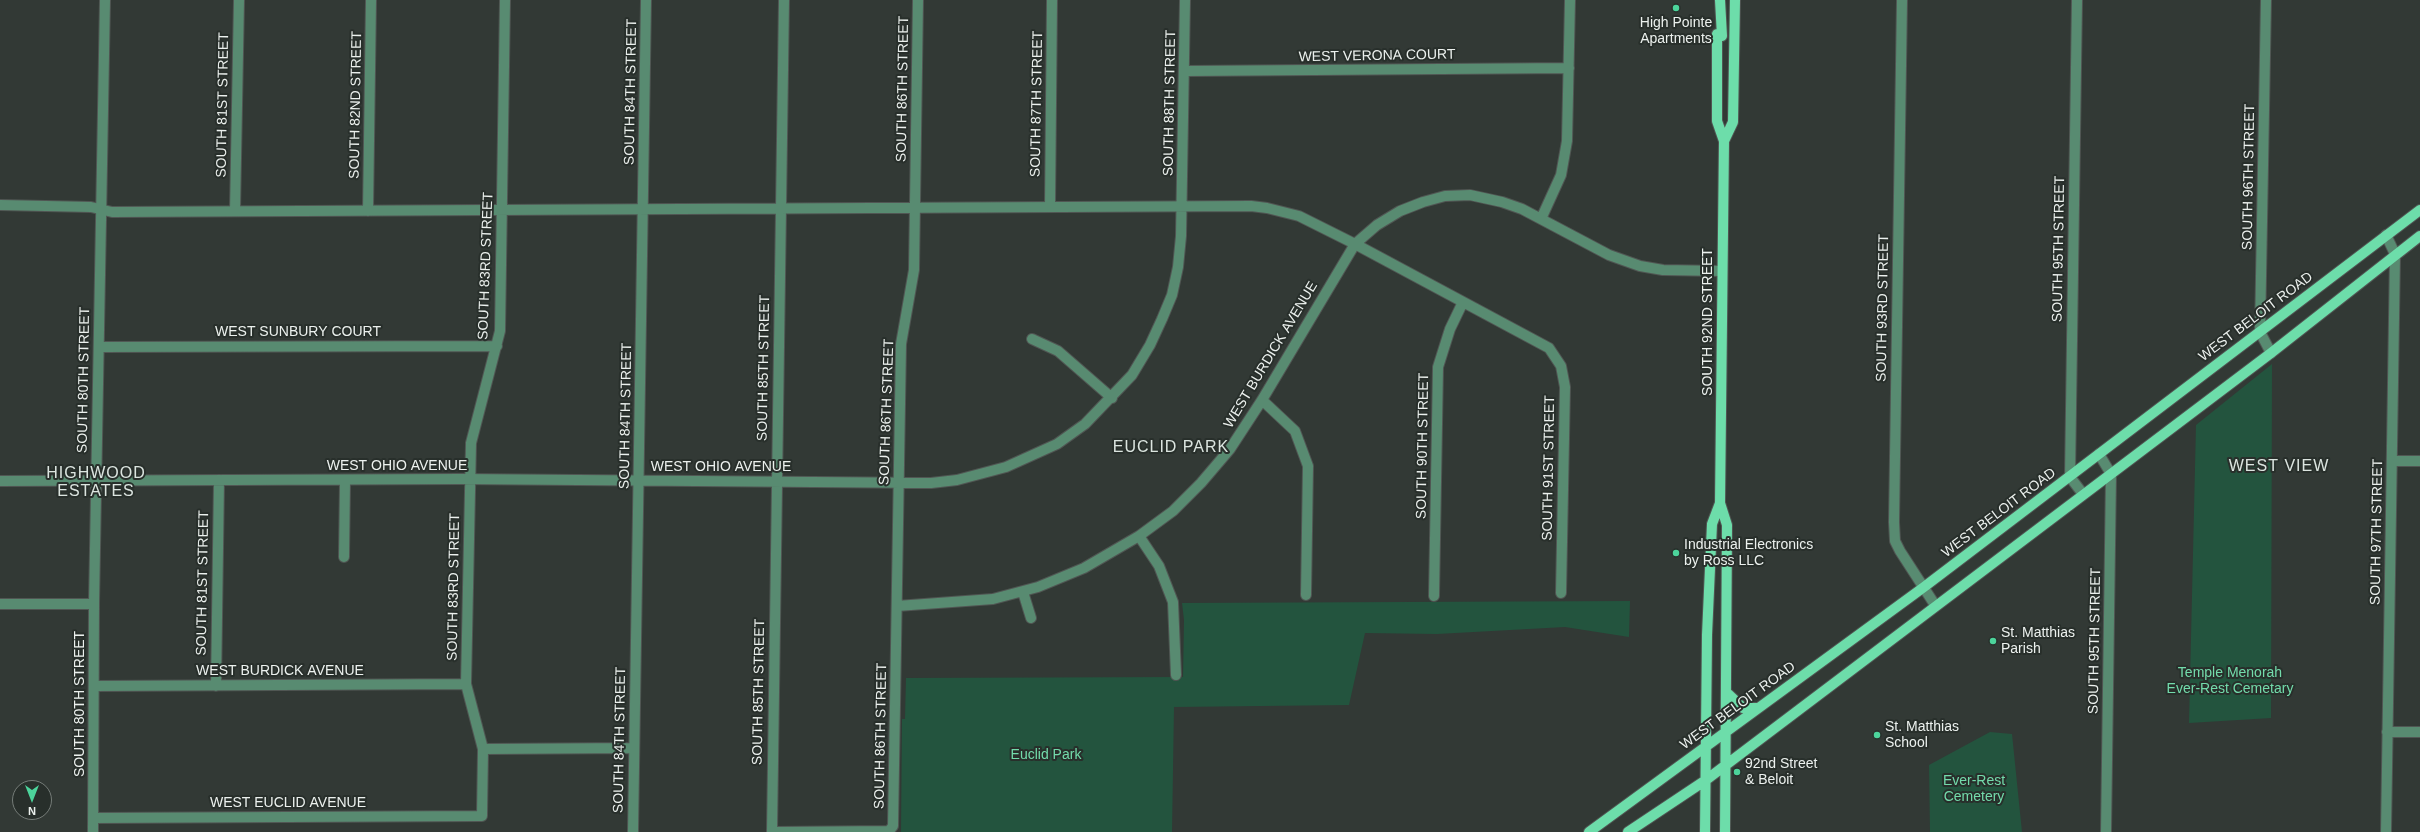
<!DOCTYPE html>
<html>
<head>
<meta charset="utf-8">
<style>
	body { margin:0 }
	#map { position:relative; width:2420px; height:832px; overflow:hidden; background:#323935; font-family:Helvetica,sans-serif }
	canvas { display:block }
	.north { position:absolute; left:12px; top:780px; width:40px; height:40px; box-sizing:border-box; background:#282f2b; border:1px solid #767d79; border-radius:50%; rotate:180deg; font-size:11px; font-weight:700; line-height:16px; text-align:center; color:#ecf1ee }
	.north::after { content:''; display:block; margin:auto; width:14px; height:18px; background:#4cd49b; clip-path:polygon(50% 0,100% 100%,50% 72%,0 100%) }
</style>
</head>
<body>
<div id="map">
<canvas width="2420" height="832"></canvas>
<div class="north">N</div>
</div>
<script>
const context = document.querySelector('canvas').getContext('2d');
context.lineJoin = 'round';
function fillPath(path, color) { context.fillStyle = color; context.fill(path, 'evenodd'); }
const toPath = rows => new Path2D(rows.map(r => 'M' + r).join(''));
function stroke(path, color, width, dash) { context.strokeStyle = color; context.lineWidth = width; context.lineCap = dash ? 'butt' : 'round'; context.setLineDash(dash || []); context.stroke(path); }
function label(font, color, halo, rows, align = 'center') {
  context.font = font + ' Helvetica,sans-serif'; context.lineWidth = 4; context.setLineDash([]); context.textBaseline = 'middle'; context.strokeStyle = halo; context.fillStyle = color; for (const [text, x, y, turn = 0] of rows) {
    context.save(); context.translate(x, y); context.rotate((+turn || 0) * Math.PI / 180); context.textAlign = isNaN(turn) ? turn : align; if (halo) context.strokeText(text, 0, 0); context.fillText(text, 0, 0); context.restore();
  }
}
fillPath(toPath([
	[2272,364,2271,718,2189,723,2196,425],
	[1630,601,1629,637,1565,627,1437,634,1365,633,1349,705,1174,707,1172,832,901,832,902,719,905,719,906,678,1183,677,1184,620,1182,603],
	[1990,732,2012,734,2022,832,1930,832,1929,765]
]), '#23543e');
const minor = toPath([
	[1902,0,1894,522,1895,541,1900,551,1935,605],
	[2077,0,2070,477,2083,494],
	[2266,0,2260,332,2271,353],
	[1185,71,1569,68],
	[0,205,91,207,112,212,1251,206,1267,208,1299,216,1355,244,1377,225,1400,211,1423,202,1445,196,1470,195,1502,202,1522,209,1609,255,1640,266,1663,270,1722,271],
	[1050,207,1052,0],
	[235,211,239,0],
	[368,211,371,0],
	[1541,219,1561,175,1567,141,1570,0],
	[2386,235,2395,254,2386,832],
	[1032,339,1058,351,1112,398],
	[99,347,497,346],
	[1262,400,1295,431,1308,466,1306,595],
	[2099,454,2111,474,2106,832],
	[2393,461,2420,461],
	[0,481,460,479,931,483,957,480,1006,467,1057,444,1085,424,1132,375,1150,345,1162,319,1172,295,1178,267,1181,236,1185,0],
	[1139,536,1159,566,1173,602,1176,675],
	[344,557,345,481],
	[1023,592,1031,618],
	[1434,596,1438,367,1450,329,1463,302],
	[0,604,94,604],
	[897,606,993,599,1038,587,1084,568,1139,536,1173,511,1201,483,1230,449,1262,400,1355,244,1549,348,1561,366,1565,387,1561,593],
	[94,686,466,684],
	[216,686,219,480],
	[2387,732,2420,732],
	[483,749,634,748],
	[93,818,482,816,483,749,466,684,470,491,471,443,500,331,505,0],
	[93,832,94,604,105,0],
	[633,832,646,0],
	[772,832,889,831,893,826,901,344,914,270,918,0],
	[772,832,784,0]
]);
const major = toPath([
	[1720,0,1722,36,1717,34,1717,121,1724,141,1720,503,1727,525,1725,832],
	[1724,141,1733,122,1735,0],
	[1727,693,1743,708,1758,708],
	[1589,832,1924,587,2420,210],
	[1628,832,1706,780,2271,353,2420,236],
	[1705,832,1707,635,1712,524,1720,503]
]);
stroke(minor, '#505653', 12);
stroke(major, '#505653', 12);
stroke(minor, '#588b71', 10);
stroke(major, '#6dddaa', 10);
for (const [x, y, r, color] of [
	[1676,8,4,"#4cd49b"],
	[1676,553,4,"#4cd49b"],
	[1993,641,4,"#4cd49b"],
	[1877,735,4,"#4cd49b"],
	[1737,772,4,"#4cd49b"]
]) { const dot = new Path2D(); dot.arc(x, y, r, 0, 2 * Math.PI); context.fillStyle = color; context.fill(dot); stroke(dot, '#282f2b', 1.5); }
label('14px', '#ecf1ee', '#282f2b', [
	["High Pointe",1676,23,"center"],
	["Apartments",1676,39,"center"],
	["Industrial Electronics",1684,545],
	["by Ross LLC",1684,561],
	["St. Matthias",2001,633],
	["Parish",2001,649],
	["St. Matthias",1885,727],
	["School",1885,743],
	["92nd Street",1745,764],
	["& Beloit",1745,780]
], 'left');
label('14px', '#ecf1ee', '#282f2b', [
	["WEST VERONA COURT",1377,56,-1],
	["SOUTH 86TH STREET",903,89,-89],
	["SOUTH 84TH STREET",631,92,-89],
	["SOUTH 88TH STREET",1170,103,-89],
	["SOUTH 87TH STREET",1037,104,-89],
	["SOUTH 81ST STREET",223,105,-89],
	["SOUTH 82ND STREET",356,105,-89],
	["SOUTH 96TH STREET",2249,177,-89],
	["SOUTH 95TH STREET",2059,249,-89],
	["SOUTH 83RD STREET",486,266,-88],
	["SOUTH 93RD STREET",1883,308,-89],
	["WEST BELOIT ROAD",2256,317,-37],
	["SOUTH 92ND STREET",1708,322,-90],
	["WEST SUNBURY COURT",298,332],
	["WEST BURDICK AVENUE",1271,355,-59],
	["SOUTH 85TH STREET",764,368,-89],
	["SOUTH 80TH STREET",84,380,-89],
	["SOUTH 86TH STREET",887,412,-88],
	["SOUTH 84TH STREET",626,416,-89],
	["SOUTH 90TH STREET",1423,446,-89],
	["WEST OHIO AVENUE",397,466],
	["WEST OHIO AVENUE",721,467],
	["SOUTH 91ST STREET",1549,468,-89],
	["WEST BELOIT ROAD",1999,513,-37],
	["SOUTH 97TH STREET",2377,532,-89],
	["SOUTH 81ST STREET",203,583,-89],
	["SOUTH 83RD STREET",454,587,-89],
	["SOUTH 95TH STREET",2095,641,-89],
	["WEST BURDICK AVENUE",280,671],
	["SOUTH 85TH STREET",759,692,-89],
	["SOUTH 80TH STREET",80,704,-90],
	["WEST BELOIT ROAD",1738,706,-36],
	["SOUTH 86TH STREET",881,736,-89],
	["SOUTH 84TH STREET",620,740,-89],
	["WEST EUCLID AVENUE",288,803]
]);
label('14px', '#73dbab', '#282f2b', [
	["Temple Menorah",2230,673],
	["Ever-Rest Cemetary",2230,689],
	["Euclid Park",1046,755],
	["Ever-Rest",1974,781],
	["Cemetery",1974,797]
]);
context.letterSpacing = '1px';
label('16px', '#dce5e0', '#282f2b', [
	["EUCLID PARK",1171,448],
	["WEST VIEW",2279,467],
	["HIGHWOOD",96,474],
	["ESTATES",96,492]
]);
context.letterSpacing = '0px';
</script>
</body>
</html>
